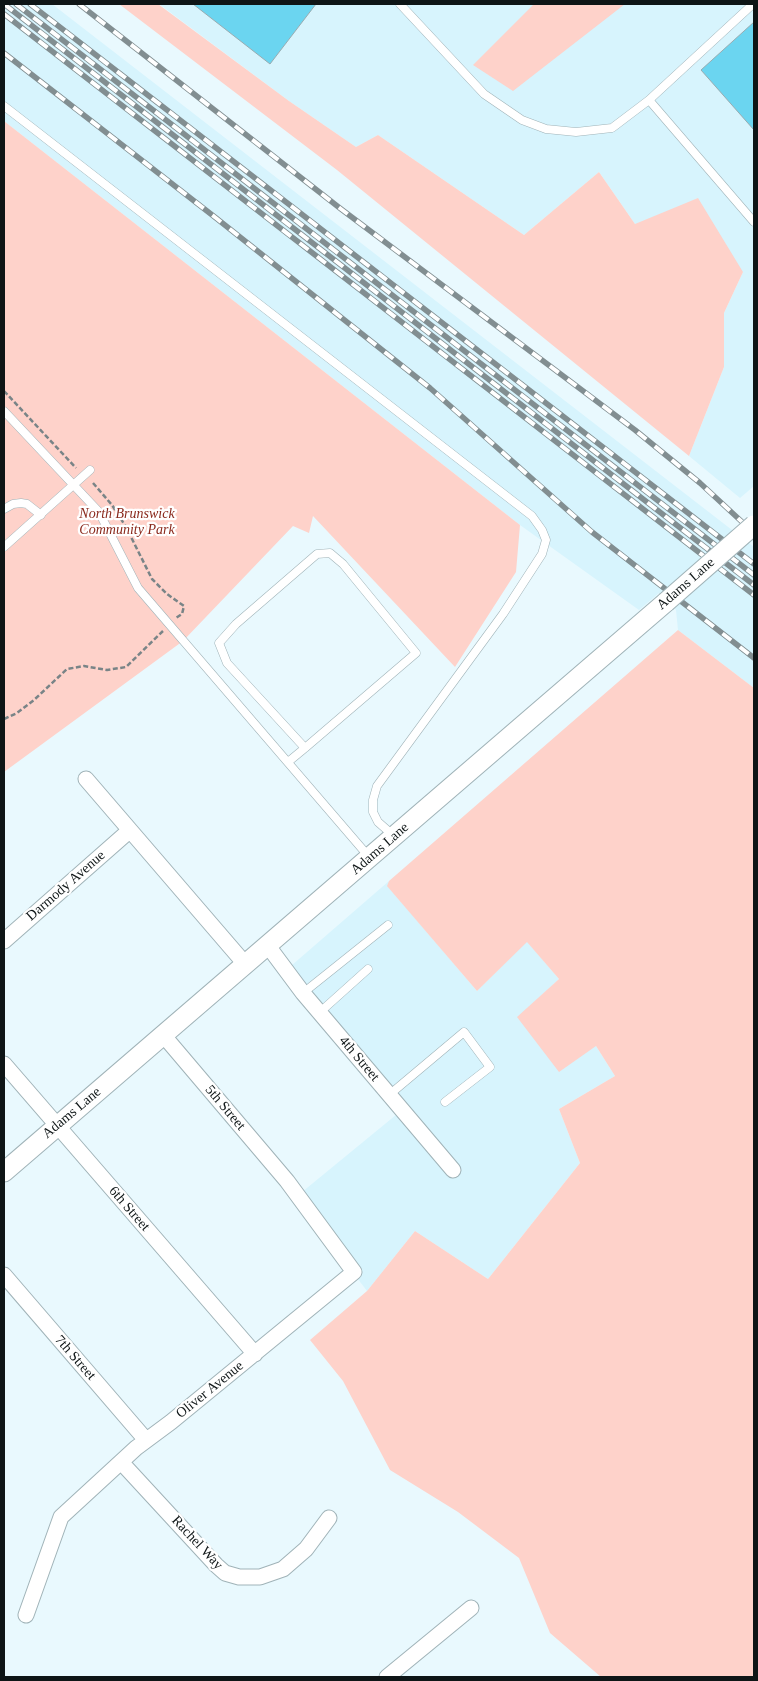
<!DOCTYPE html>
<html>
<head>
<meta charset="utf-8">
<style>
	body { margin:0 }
	#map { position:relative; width:758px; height:1681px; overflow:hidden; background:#e9f9fe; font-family:"Times New Roman",serif }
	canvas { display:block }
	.frame { position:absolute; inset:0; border:5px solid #0e1516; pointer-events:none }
</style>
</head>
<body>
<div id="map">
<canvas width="758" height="1681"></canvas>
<div class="frame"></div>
</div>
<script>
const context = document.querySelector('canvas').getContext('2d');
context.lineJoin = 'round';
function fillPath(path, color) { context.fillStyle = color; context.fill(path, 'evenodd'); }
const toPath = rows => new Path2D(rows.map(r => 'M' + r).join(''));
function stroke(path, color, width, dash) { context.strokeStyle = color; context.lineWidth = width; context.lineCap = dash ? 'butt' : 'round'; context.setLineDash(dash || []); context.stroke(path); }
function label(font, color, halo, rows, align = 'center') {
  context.font = font + ' "Times New Roman",serif'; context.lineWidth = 4.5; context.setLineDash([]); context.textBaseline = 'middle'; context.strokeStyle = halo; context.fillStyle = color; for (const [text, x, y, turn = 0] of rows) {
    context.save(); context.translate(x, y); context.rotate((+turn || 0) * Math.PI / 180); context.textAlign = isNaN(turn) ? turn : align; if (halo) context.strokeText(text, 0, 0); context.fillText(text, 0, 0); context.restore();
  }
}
fillPath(toPath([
	[4,4,52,4,754,547,754,688,678,630,676,610,659,593,639,610,520,525,4,121],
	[159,4,754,4,754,486,740,498,689,456,724,367,724,313,743,272,635,224,599,172,524,235,378,135,356,147,289,101],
	[389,881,388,886,477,991,527,941,559,979,518,1018,596,1046,615,1076,559,1109,580,1163,488,1279,415,1231,367,1291,296,1197,402,1110,284,972]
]), '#d7f4fd');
fillPath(toPath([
	[119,4,158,4,289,101,356,147,378,135,524,235,599,172,635,224,698,198,743,272,724,313,724,367,689,456,337,170],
	[534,4,625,4,513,91,473,65],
	[4,121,520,525,516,572,455,667,313,516,309,533,293,526,183,641,4,772],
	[678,630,754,688,754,1677,601,1677,550,1633,519,1558,458,1512,390,1470,343,1381,310,1340,367,1291,415,1231,488,1279,580,1163,559,1109,615,1076,596,1046,559,1072,517,1017,559,979,527,942,477,991,387,886,389,881]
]), '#fed2ca');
const building = toPath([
	[193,4,316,4,270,64,193,4],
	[754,22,754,130,701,70,754,22]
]);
fillPath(building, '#6bd5f0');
stroke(building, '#99acb1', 1);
const service = toPath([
	[400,4,484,94,522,120,546,129,576,132,612,128,649,100,753,4],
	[649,100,754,222],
	[4,106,532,516,542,530,546,540,542,554,503,614,377,786,373,800,373,812,378,822,394,836],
	[4,411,99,512,138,588,370,858],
	[4,509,13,504,21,503,27,504,41,515],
	[4,547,90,470],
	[288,762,305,748,416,653,343,564,330,553,317,554,236,624,219,643,227,663,305,748],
	[303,993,388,925],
	[319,1013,368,969],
	[389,1095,464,1032,490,1067,445,1102]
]);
const minor = toPath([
	[86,779,246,965],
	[4,941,129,831],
	[268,946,303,993,453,1170],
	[4,1064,255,1354],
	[4,1275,146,1440],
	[121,1462,216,1565,225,1573,239,1577,260,1577,283,1569,306,1549,329,1518],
	[26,1615,61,1517,136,1448,171,1422,354,1272,287,1181,164,1036],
	[387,1677,471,1608]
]);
const tertiary = toPath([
	[4,1172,666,602]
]);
stroke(service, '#a0b3b8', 9);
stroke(minor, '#a0b3b8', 17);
stroke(tertiary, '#a0b3b8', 21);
stroke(toPath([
	[4,391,76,468],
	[93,483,112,505,126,527,152,579,167,594,184,606,182,614,176,618],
	[4,719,17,713,34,700,67,669,84,666,107,670,126,667,163,631]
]), '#798487', 2.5, [5, 2.5]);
stroke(service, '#fff', 8);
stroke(minor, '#fff', 15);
stroke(tertiary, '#fff', 19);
const rail = toPath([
	[4,4,754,585],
	[16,4,754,575],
	[30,4,754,564],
	[79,4,341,209,635,430,700,483,754,533],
	[4,14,754,595],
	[4,53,216,218,430,388,592,532,754,658]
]);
stroke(rail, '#828e91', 5.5);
stroke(rail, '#fff', 4, [11]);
const tertiaryBridge = toPath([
	[666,602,754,525]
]);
stroke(tertiaryBridge, '#a0b3b8', 21, []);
stroke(tertiaryBridge, '#fff', 19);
label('italic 14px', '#8a291c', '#fff', [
	["North Brunswick",127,514],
	["Community Park",127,530]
]);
label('14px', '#0e1516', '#fff', [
	["Adams Lane",686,584,-41],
	["Adams Lane",380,849,-41],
	["Darmody Avenue",66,886,-41],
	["4th Street",359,1059,50],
	["5th Street",225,1108,50],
	["Adams Lane",72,1113,-40],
	["6th Street",129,1209,49],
	["7th Street",75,1358,49],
	["Oliver Avenue",210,1390,-39],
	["Rachel Way",197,1543,47]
]);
</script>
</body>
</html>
